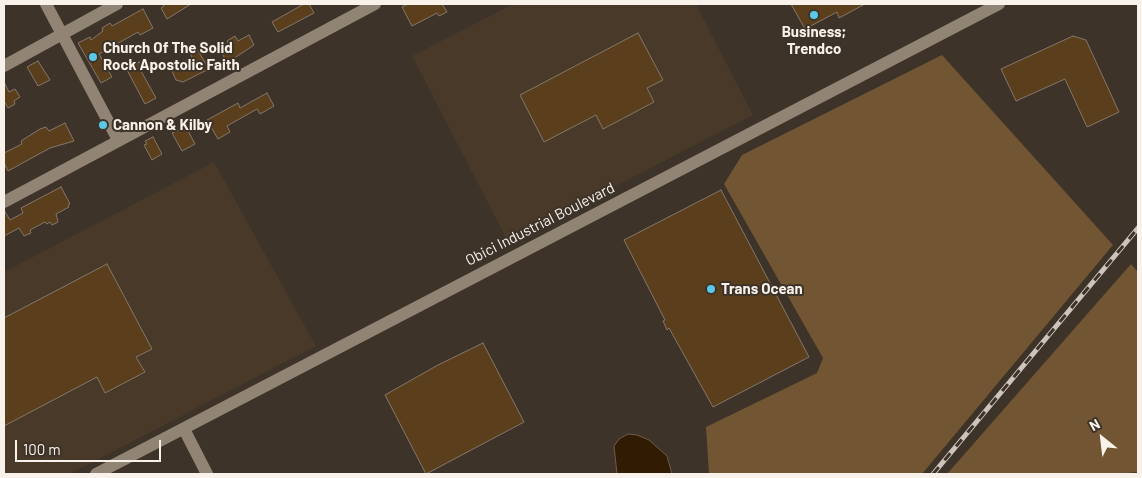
<!DOCTYPE html>
<html>
<head>
<meta charset="utf-8">
<style>
	body { margin:0 }
	#map { position:relative; width:1142px; height:478px; overflow:hidden; background:#3d3328; font-family:Barlow,sans-serif }
	canvas { display:block }
	.frame { position:absolute; inset:0; border:5px solid #f9f2eb; pointer-events:none }
	.north { position:absolute; left:1077px; top:413px; width:50px; height:50px; -webkit-text-stroke:4px #3d3328; paint-order:stroke; rotate:331deg; font-size:14px; font-weight:700; line-height:20px; text-align:center; color:#f9f2eb }
	.north::after { content:''; display:block; margin:auto; width:18px; height:22px; background:#f9f2eb; clip-path:polygon(50% 0,100% 100%,50% 72%,0 100%) }
	.scale { position:absolute; left:15px; top:440px; width:146px; height:22px; box-sizing:border-box; border:2px solid #f9f2eb; border-top:0; padding-left:6px; font-size:15px; line-height:18px; white-space:nowrap; color:#f9f2eb; -webkit-text-stroke:4px #3d3328; paint-order:stroke }
</style>
</head>
<body>
<div id="map">
<canvas width="1142" height="478"></canvas>
<div class="frame"></div>
<div class="north">N</div>
<div class="scale">100 m</div>
</div>
<script>
const context = document.querySelector('canvas').getContext('2d');
context.lineJoin = 'round';
function fillPath(path, color) { context.fillStyle = color; context.fill(path, 'evenodd'); }
const toPath = rows => new Path2D(rows.map(r => 'M' + r).join(''));
function stroke(path, color, width, dash) { context.strokeStyle = color; context.lineWidth = width; context.lineCap = dash ? 'butt' : 'round'; context.setLineDash(dash || []); context.stroke(path); }
function label(font, color, halo, rows, align = 'center') {
  context.font = font + ' Barlow,sans-serif'; context.lineWidth = 4; context.setLineDash([]); context.textBaseline = 'middle'; context.strokeStyle = halo; context.fillStyle = color; for (const [text, x, y, turn = 0] of rows) {
    context.save(); context.translate(x, y); context.rotate((+turn || 0) * Math.PI / 180); context.textAlign = isNaN(turn) ? turn : align; if (halo) context.strokeText(text, 0, 0); context.fillText(text, 0, 0); context.restore();
  }
}
fillPath(toPath([
	[513,4,696,4,753,115,508,242,412,56],
	[214,162,316,346,70,474,4,474,4,272]
]), '#483929');
fillPath(toPath([
	[942,55,1113,245,922,474,709,474,706,427,817,373,823,358,724,184,742,155],
	[1131,264,1138,272,1138,472,1116,474,947,474]
]), '#725533');
const water = toPath([
	[628,434,637,435,649,440,667,456,672,474,617,474,614,446,619,439,628,434]
]);
fillPath(water, '#311c03');
stroke(water, '#6d5c49', 1);
const building = toPath([
	[163,4,191,4,167,19,161,8,164,6,163,4],
	[304,4,309,4,314,13,278,32,272,22,304,4],
	[408,4,442,4,447,12,439,16,437,13,412,26,402,7,408,4],
	[791,4,865,4,839,18,837,12,805,29,791,4],
	[143,9,153,28,140,35,138,32,99,54,112,77,101,83,78,43,90,37,91,40,103,31,102,28,110,23,112,26,143,9],
	[638,33,663,80,647,88,654,102,603,129,596,115,544,142,520,95,638,33],
	[249,35,254,45,227,63,221,51,229,46,227,41,235,36,238,41,249,35],
	[1073,36,1086,40,1119,112,1087,127,1065,79,1016,101,1001,69,1073,36],
	[194,44,209,69,183,82,176,80,171,69,192,57,187,48,194,44],
	[38,61,50,80,38,86,27,67,38,61],
	[139,62,143,69,141,71,156,98,145,104,127,70,139,62],
	[4,82,9,92,15,89,20,97,14,101,15,104,8,108,4,101,4,82],
	[267,93,274,106,260,114,257,109,227,126,230,132,218,139,207,120,238,103,240,108,267,93],
	[65,123,74,141,50,148,8,171,4,163,4,153,22,144,21,141,40,129,46,127,49,131,65,123],
	[181,129,182,131,187,129,195,144,182,151,172,133,181,129],
	[153,137,162,154,152,160,144,145,147,144,145,141,153,137],
	[61,187,70,204,68,205,69,207,56,214,58,222,52,225,50,222,47,224,45,222,30,230,31,233,24,236,19,228,4,236,4,210,10,220,23,213,21,208,61,187],
	[721,190,809,357,713,407,669,328,667,330,663,321,665,320,624,240,721,190],
	[107,264,152,349,136,357,145,372,105,393,97,377,4,426,4,318,107,264],
	[483,343,524,422,426,474,385,395,438,365,483,343]
]);
fillPath(building, '#5b3f1d');
stroke(building, '#83776b', 1);
stroke(toPath([
	[46,4,118,140],
	[4,66,117,4],
	[4,202,375,4],
	[184,429,207,474],
	[96,474,999,4]
]), '#928474', 12);
const rail = toPath([
	[933,474,1138,228]
]);
stroke(rail, '#cdc5bd', 5);
stroke(rail, '#3d3328', 3, [9]);
for (const [x, y, r, color] of [
	[814,15,5,"#5ac8e6"],
	[93,57,5,"#5ac8e6"],
	[103,125,5,"#5ac8e6"],
	[711,289,5,"#5ac8e6"]
]) { const dot = new Path2D(); dot.arc(x, y, r, 0, 2 * Math.PI); context.fillStyle = color; context.fill(dot); stroke(dot, '#3d3328', 2); }
label('bold 15px', '#f9f2eb', '#3d3328', [
	["Business;",814,32,"center"],
	["Trendco",814,49,"center"],
	["Church Of The Solid",103,48],
	["Rock Apostolic Faith",103,65],
	["Cannon & Kilby",113,125],
	["Trans Ocean",721,289]
], 'left');
label('15px', '#f9f2eb', '#3d3328', [
	["Obici Industrial Boulevard",540,224,-27]
]);
</script>
</body>
</html>
